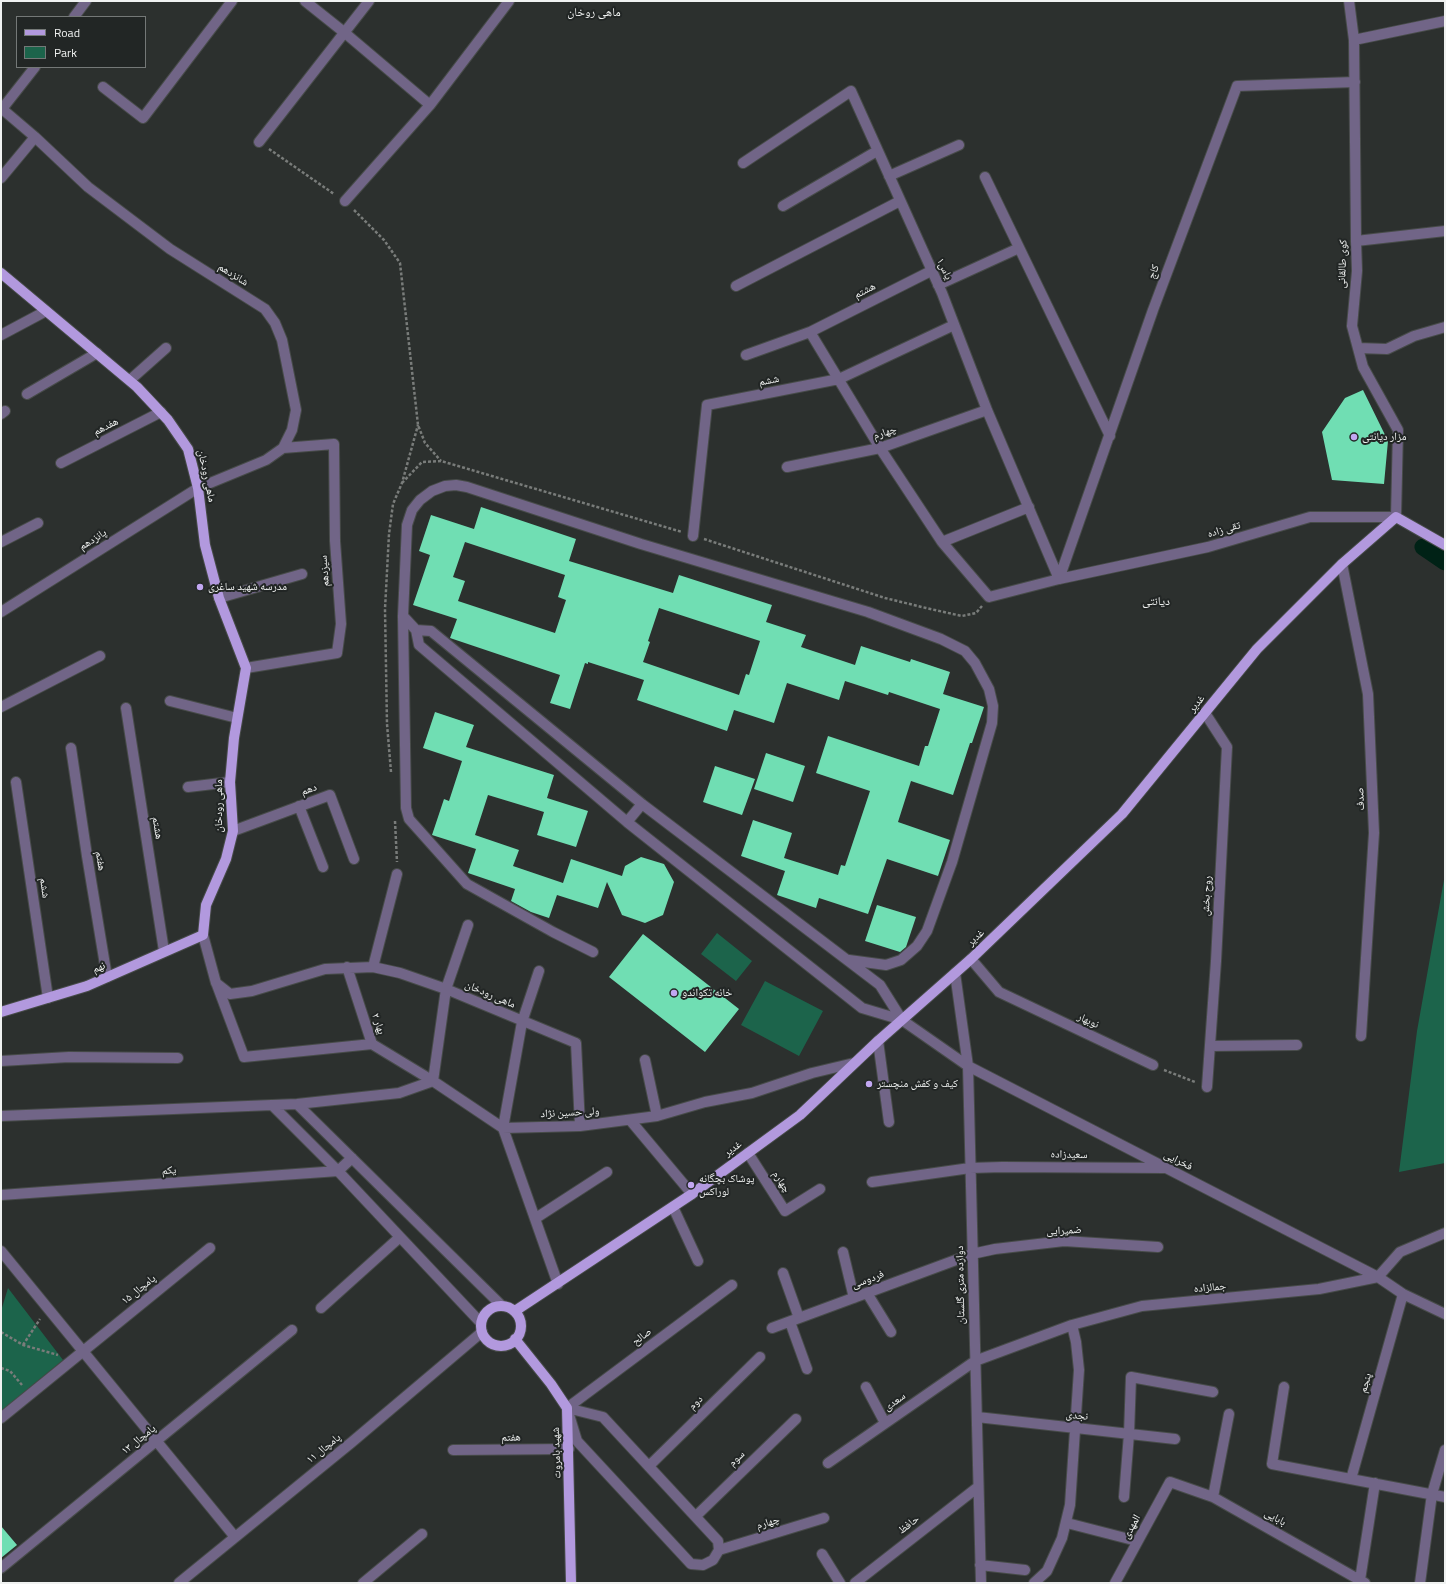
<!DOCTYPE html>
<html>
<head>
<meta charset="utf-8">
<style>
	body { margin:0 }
	#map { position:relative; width:1446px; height:1584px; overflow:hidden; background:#2c302e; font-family:"Titillium Web",sans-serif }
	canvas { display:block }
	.frame { position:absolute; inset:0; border:2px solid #f0f2f1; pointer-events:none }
	.legend { position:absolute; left:16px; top:16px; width:130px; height:52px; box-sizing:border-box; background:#222625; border:1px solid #747877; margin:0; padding:5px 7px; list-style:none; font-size:12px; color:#f0f2f1 }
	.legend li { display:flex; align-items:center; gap:8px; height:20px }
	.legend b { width:20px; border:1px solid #747877 }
</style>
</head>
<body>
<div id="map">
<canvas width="1446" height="1584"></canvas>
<div class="frame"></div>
<ul class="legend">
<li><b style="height:5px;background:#b299de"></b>Road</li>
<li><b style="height:11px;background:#1c644b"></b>Park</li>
</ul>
</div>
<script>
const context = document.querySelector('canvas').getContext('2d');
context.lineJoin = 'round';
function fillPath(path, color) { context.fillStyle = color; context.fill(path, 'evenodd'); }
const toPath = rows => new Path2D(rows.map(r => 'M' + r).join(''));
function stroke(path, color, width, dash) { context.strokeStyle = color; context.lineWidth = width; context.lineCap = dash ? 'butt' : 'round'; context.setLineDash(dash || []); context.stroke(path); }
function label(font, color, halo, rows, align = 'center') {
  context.font = font + ' "Titillium Web","Noto Naskh Arabic",sans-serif'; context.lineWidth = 4; context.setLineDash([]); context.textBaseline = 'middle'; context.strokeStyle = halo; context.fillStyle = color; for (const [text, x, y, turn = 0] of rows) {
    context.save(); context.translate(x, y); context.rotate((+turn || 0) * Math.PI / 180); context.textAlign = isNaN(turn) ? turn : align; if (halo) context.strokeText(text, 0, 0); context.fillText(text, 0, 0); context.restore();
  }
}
fillPath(toPath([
	[1445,874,1445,1163,1399,1172,1417,1031],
	[717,933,752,961,736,981,701,954],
	[765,981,823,1011,799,1056,741,1025],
	[8,1288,63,1360,1,1411,1,1311]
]), '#1c644b');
stroke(toPath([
	[1423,547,1445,562]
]), '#002216', 17);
fillPath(toPath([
	[1363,390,1388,441,1384,484,1332,480,1322,432,1345,398],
	[481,507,576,539,569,561,673,593,679,575,772,605,766,622,806,635,801,647,855,665,861,646,910,662,911,659,950,672,943,694,984,707,972,743,970,743,953,795,911,781,898,822,950,840,938,876,887,859,868,914,819,898,816,908,777,895,785,871,741,856,753,820,792,833,784,858,838,875,841,865,845,866,870,791,816,773,828,736,919,766,925,746,928,746,940,709,889,692,888,695,845,681,839,700,787,683,774,723,734,710,727,731,637,700,644,680,588,662,588,664,585,663,570,709,550,703,560,675,450,638,457,619,413,605,430,555,419,551,431,515,474,529],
	[465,542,565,575,558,597,566,600,555,633,458,601,465,581,453,577],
	[659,608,760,641,749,675,746,674,739,695,643,662,650,642,648,641],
	[435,712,474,725,466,747,554,775,547,798,588,811,576,847,537,835,544,812,488,795,475,835,519,850,513,866,563,883,571,859,622,876,625,866,641,857,664,864,674,882,663,915,645,923,622,915,607,882,598,908,557,895,549,918,531,912,511,901,515,889,468,873,476,849,432,835,444,799,449,801,462,761,423,748],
	[766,753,805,766,793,802,754,789],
	[715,766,755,779,742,815,703,802],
	[877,905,916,917,906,947,900,952,865,941],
	[643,934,739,1009,705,1052,609,977],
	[1,1526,17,1545,1,1558]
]), '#70deb3');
const minor = toPath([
	[305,1,345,33,430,105],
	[74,17,86,1],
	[1354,40,1445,21],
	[103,87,143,118,232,1],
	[1,108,35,137,88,187,170,249,265,309,275,323,282,340,296,410,292,430,283,448,266,460,198,488,1,612],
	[2,109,35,67],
	[259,142,369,1],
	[743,163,851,91,942,293,987,410,1059,579],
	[889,176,959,145],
	[985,177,1110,436],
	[1,178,35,137],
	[345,201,430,105,509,1],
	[783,206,877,151],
	[1356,241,1445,231],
	[938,285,1019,248],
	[736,286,900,201],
	[810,332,880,448,942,542,989,597,1059,579,1208,547,1310,517,1396,517,1398,430,1363,367,1352,326,1357,271,1356,241,1354,40,1349,1],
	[1,335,46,311],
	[1358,348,1387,349,1414,336,1445,327],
	[746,355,810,332,931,271],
	[130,380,166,348],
	[27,394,97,353],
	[1,414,5,411],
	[61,463,161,412],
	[787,467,880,448,987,410],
	[693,536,707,405,839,379,954,325],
	[1,542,38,523],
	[942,542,1029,507],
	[1342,564,1368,694,1374,833,1361,1036],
	[1059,579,1153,310,1237,86,1355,82],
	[219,598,302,574],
	[403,616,406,808,409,819,467,884,553,932,593,952],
	[416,630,403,616,407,525,412,510,420,500,432,491,445,486,456,485,467,487,641,544,868,612,941,639,965,651,975,663,989,689,993,706,992,723,952,862,927,931,917,946,901,960,886,965,849,960],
	[246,668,337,653,341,624,335,541,334,444,283,448],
	[170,701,237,718],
	[1,707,100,656],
	[126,708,164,951],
	[1205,713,1227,747,1216,961,1207,1087],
	[71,748,87,856,107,977],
	[16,782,48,998],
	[188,787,230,782],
	[299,806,323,867],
	[627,822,642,804],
	[233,831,330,795,354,859],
	[203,935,216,983,230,994,252,991,325,969,373,967,400,973,446,989,576,1043,580,1126],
	[971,959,999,992,1153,1065],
	[347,967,372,1044,433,1081,446,989,468,925],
	[373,967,397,874],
	[539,971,522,1022,503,1128,558,1284],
	[955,973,968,1066,981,1583],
	[217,985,244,1057,372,1044],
	[902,1020,880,985,642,804,431,631,416,630,419,645,627,822,862,1008,902,1020,968,1066,1378,1277,1403,1294,1445,1314],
	[878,1041,889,1122],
	[1210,1046,1297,1045],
	[645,1060,657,1116],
	[1,1061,69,1057,178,1058],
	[297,1104,502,1306],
	[272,1105,338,1171,481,1323],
	[1,1116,297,1104,399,1093,433,1081,503,1128,580,1126,657,1116,705,1102,752,1093,812,1073,854,1063],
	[630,1120,692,1194],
	[748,1153,785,1211,820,1189],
	[872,1182,970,1168,1002,1167,1165,1168],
	[1,1195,338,1171,352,1158],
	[673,1207,698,1261],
	[536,1218,607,1172],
	[1,1251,235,1537],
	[843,1252,854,1298],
	[783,1273,799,1318],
	[1378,1277,1400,1252,1445,1233],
	[867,1293,891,1332],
	[321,1308,400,1237],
	[790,1322,807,1369],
	[772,1328,972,1254,995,1249,1064,1241,1158,1247],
	[866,1387,885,1423],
	[1284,1387,1272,1464,1445,1497],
	[567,1408,603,1417,718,1541,719,1550,713,1560,703,1565,691,1564,577,1441,567,1408],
	[567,1408,732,1285],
	[977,1417,1175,1439],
	[1,1418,210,1248],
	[453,1450,569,1449],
	[828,1463,975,1361,1072,1325,1142,1306,1319,1289,1378,1277],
	[649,1466,760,1357],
	[1351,1479,1403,1294],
	[1124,1497,1129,1434,1131,1377,1213,1392],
	[1213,1497,1229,1414],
	[696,1516,796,1419],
	[1067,1523,1137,1541],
	[719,1550,824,1518],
	[822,1554,840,1583],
	[980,1565,1025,1570],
	[1,1568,292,1330],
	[1360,1580,1375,1483],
	[179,1583,352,1442,482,1332],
	[363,1583,422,1534],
	[855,1583,978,1487],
	[1034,1583,1047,1571,1062,1538,1070,1505,1079,1370,1076,1342,1072,1325],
	[1115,1583,1170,1482,1213,1497,1365,1583],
	[1420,1583,1432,1494,1445,1450]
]);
const major = toPath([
	[1,273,137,387,168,420,188,449,198,488,205,545,219,598,246,668,234,738,230,782,233,831,226,859,206,905,203,935,87,986,1,1012],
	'481 1326a20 20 0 1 1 40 0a20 20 0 1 1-40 0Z',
	[515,1311,692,1194,800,1115,878,1041,971,959,1122,814,1257,649,1342,564,1396,517,1445,545],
	[515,1339,551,1384,567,1408,571,1583]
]);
stroke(minor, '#474b49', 12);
stroke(major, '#474b49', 12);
stroke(toPath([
	[269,149,334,194],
	[354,210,384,240,400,263,418,425,425,443,441,461],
	[402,483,422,462,441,461,682,532],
	[704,539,885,598,926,608,962,616,976,613,982,606],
	[391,772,387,724,385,609,389,534,393,504,402,483,418,425],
	[395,821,397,862],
	[1164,1070,1195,1082],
	[1,1332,23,1345,58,1355],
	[23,1345,40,1319],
	[1,1368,10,1371,22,1385]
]), '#797c7a', 2.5, [3, 2]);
stroke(minor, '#716587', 10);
stroke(major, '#b299de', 10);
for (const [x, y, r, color] of [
	[1354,437,4,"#c2a7f2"],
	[200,587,4,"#c2a7f2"],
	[674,993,4,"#c2a7f2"],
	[869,1084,4,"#c2a7f2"],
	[691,1185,4,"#c2a7f2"]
]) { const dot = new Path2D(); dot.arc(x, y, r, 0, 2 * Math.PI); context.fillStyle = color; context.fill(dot); stroke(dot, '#222625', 1.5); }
label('11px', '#f0f2f1', '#222625', [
	["کوی طالقانی",1343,264,-88],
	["یاس۱",944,269,65],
	["کاج",1154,272,-69],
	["شانزدهم",233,275,32],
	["هشتم",865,291,-27],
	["ششم",769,381,-11],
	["هفدهم",106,427,-27],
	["چهارم",885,433,-18],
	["ماهی رودخان",206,476,78],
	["تقی زاده",1224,530,-16],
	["پانزدهم",93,540,-32],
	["سیزدهم",325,571,-94],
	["غدیر",1197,704,-51],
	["دهم",309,790,-20],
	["صدف",1361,799,-92],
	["ماهی رودخان",219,806,-90],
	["هشتم",157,828,81],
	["هفتم",100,861,81],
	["ششم",44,888,82],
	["روح بخش",1207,896,-87],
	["غدیر",976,938,-44],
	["نهم",99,968,-24],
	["ماهی رودخان",490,995,23],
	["نوبهار",1088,1021,25],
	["بهار ۲",378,1024,72],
	["ولی حسین نژاد",570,1113,-3],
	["غدیر",733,1149,-36],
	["سعیدزاده",1069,1155,1],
	["فخرایی",1178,1161,27],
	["یکم",169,1171,-4],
	["چهارم",781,1182,57],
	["ضمیرایی",1064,1231,-2],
	["فردوسی",868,1280,-20],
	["دوازده متری گلستان",961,1285,-91],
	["جمالزاده",1210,1288,-5],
	["پامچال ۱۵",139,1290,-39],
	["صالح",642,1337,-37],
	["پنجم",1366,1383,-74],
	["سعدی",895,1402,-35],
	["دوم",696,1403,-44],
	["نجدی",1077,1416,6],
	["هفتم",511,1438,-1],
	["پامچال ۱۳",139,1440,-39],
	["پامچال ۱۱",324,1449,-39],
	["شهید بامروت",557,1453,-92],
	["سوم",737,1459,-44],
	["بابایی",1275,1518,29],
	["چهارم",768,1523,-17],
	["حافظ",909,1525,-38],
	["المهدی",1132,1527,-61]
]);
label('11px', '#f0f2f1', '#222625', [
	["مزار دیانتی",1362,437],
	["مدرسه شهید ساغری",208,587],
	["خانه تکواندو",682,993],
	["کیف و کفش منچستر",877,1084],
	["پوشاک بچگانه",699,1179],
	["لوراکس",699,1192]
], 'left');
label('12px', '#f0f2f1', '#222625', [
	["ماهی روخان",594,13],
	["دیانتی",1156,602]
]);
</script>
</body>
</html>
